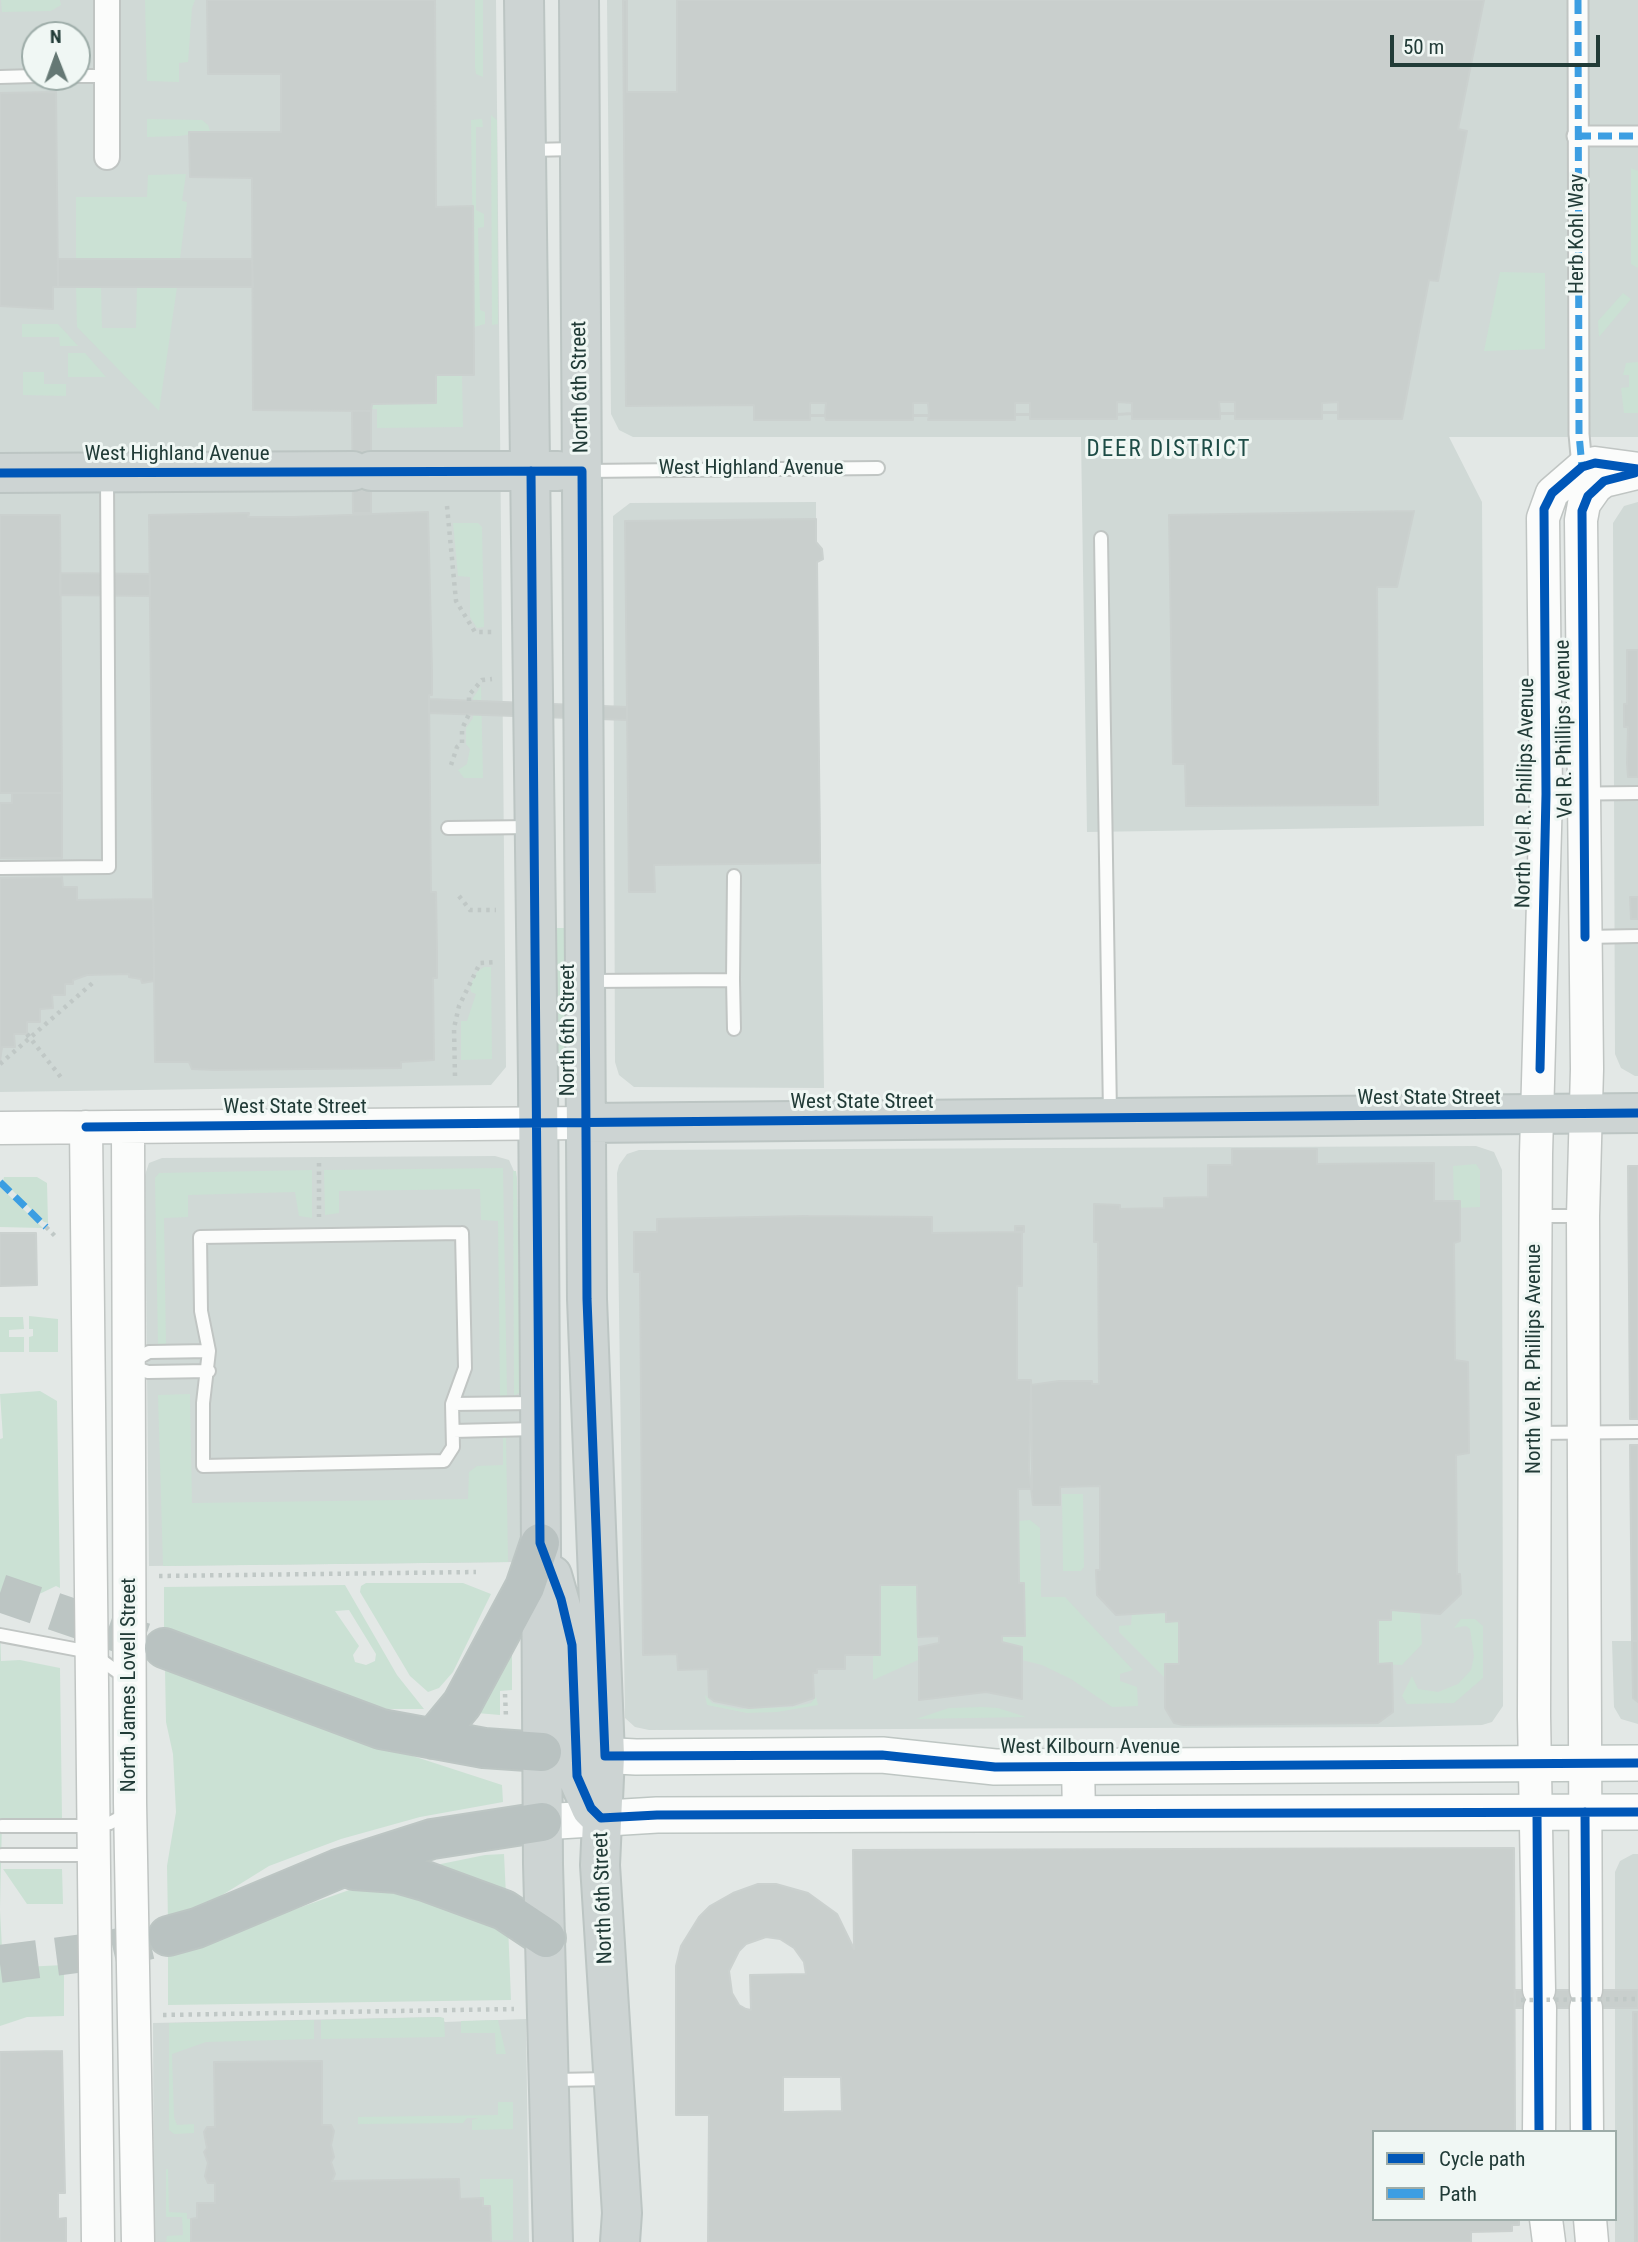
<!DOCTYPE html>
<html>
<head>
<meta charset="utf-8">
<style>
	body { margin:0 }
	#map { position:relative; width:1638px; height:2242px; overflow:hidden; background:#e3e8e6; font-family:"Roboto Condensed",sans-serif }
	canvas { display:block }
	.legend { position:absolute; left:1372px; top:2130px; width:245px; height:91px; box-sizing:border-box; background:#f0f7f4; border:2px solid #9daca8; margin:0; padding:9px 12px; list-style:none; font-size:21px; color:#213b37 }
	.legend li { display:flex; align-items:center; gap:14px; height:35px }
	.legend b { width:35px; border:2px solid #9daca8 }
	.north { position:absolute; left:21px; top:21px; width:70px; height:70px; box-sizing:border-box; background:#f0f7f4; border:2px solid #9daca8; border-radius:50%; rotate:359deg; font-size:19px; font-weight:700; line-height:28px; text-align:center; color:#213b37 }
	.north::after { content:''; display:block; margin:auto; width:24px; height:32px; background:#657874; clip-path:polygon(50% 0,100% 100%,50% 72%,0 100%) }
	.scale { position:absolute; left:1390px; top:35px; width:210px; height:32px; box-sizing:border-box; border:4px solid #213b37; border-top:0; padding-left:9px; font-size:21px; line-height:24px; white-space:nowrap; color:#213b37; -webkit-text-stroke:5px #f0f7f4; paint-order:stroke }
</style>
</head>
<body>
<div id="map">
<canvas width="1638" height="2242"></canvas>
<ul class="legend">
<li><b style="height:9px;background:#0057b8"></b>Cycle path</li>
<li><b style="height:9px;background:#3c9ee2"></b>Path</li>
</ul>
<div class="north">N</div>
<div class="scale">50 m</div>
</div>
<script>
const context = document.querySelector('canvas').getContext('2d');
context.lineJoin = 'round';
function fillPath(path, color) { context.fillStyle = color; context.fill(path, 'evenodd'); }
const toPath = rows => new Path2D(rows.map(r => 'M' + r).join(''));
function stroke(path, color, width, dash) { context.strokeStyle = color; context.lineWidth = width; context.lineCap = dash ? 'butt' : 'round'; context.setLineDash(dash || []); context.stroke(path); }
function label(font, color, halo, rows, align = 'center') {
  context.font = font + ' "Roboto Condensed",sans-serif'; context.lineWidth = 6; context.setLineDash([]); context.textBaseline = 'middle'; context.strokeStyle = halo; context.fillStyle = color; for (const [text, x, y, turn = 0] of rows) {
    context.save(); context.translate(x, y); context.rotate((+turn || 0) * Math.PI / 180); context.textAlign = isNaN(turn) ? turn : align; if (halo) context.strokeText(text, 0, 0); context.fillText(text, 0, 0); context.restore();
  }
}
fillPath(toPath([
	[0,0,496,0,506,1067,491,1085,0,1092],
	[35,35,77,35,77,77,35,77],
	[607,0,1638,0,1638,437,1449,437,1482,502,1484,826,1087,832,1081,437,633,437,619,430,611,414],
	[816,502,816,542,822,549,823,559,817,562,824,1088,634,1087,619,1075,615,1062,613,516,630,503],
	[1638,502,1638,1076,1635,1076,1621,1068,1615,1054,1613,523,1624,506],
	[1476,1146,1494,1152,1502,1170,1503,1706,1492,1722,1482,1725,1393,1727,649,1730,635,1727,625,1718,617,1173,619,1165,627,1154,639,1150],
	[495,1156,509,1160,517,1178,522,1497,522,1546,518,1562,149,1566,145,1175,149,1163,162,1158],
	[1612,1641,1638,1641,1638,1724,1621,1719,1614,1707],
	[1633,1854,1638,1854,1638,2242,1615,2242,1615,1872,1620,1861],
	[440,2017,445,2022,526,2019,529,2242,154,2242,153,2023]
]), '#d0d9d6');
fillPath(toPath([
	[1,0,60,0,61,5,51,11,2,12],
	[145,0,195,0,192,8,188,62,179,63,179,82,147,81],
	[475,0,483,0,483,77,476,74,475,67],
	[491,115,497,120,498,324,492,325],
	[147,119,202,120,208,125,210,131,180,136,147,137],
	[482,119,483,127,476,127,476,210,484,214,484,227,478,228,480,310,485,312,485,324,474,327,471,120],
	[1631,168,1638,171,1638,268,1631,264],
	[186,174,182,201,187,202,180,259,76,259,76,197,147,197,148,175],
	[1500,272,1545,273,1545,349,1484,351],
	[76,287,101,288,102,328,136,328,137,287,177,287,159,411,77,327],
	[1623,293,1631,299,1599,337,1598,321],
	[22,324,58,324,78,346,60,346,59,337,22,337],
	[68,353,85,353,106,377,68,377],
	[1638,362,1638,413,1624,413,1621,388,1629,387,1629,375,1623,375,1626,363],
	[23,372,44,372,44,384,66,384,66,396,23,395],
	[436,375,462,375,463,427,377,428,377,409,372,409,372,404,436,403],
	[453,523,478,523,482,527,484,627,477,628,470,617,470,577,458,576],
	[481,686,483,778,464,778,458,770,467,764,470,749,466,744,466,728,473,718,473,698],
	[554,928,567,928,570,1061,556,1062],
	[484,967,491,967,492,1059,461,1060,461,1021,467,1021,476,994,471,992,470,986,477,972],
	[1476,1164,1480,1170,1480,1207,1454,1208,1453,1166],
	[503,1168,507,1396,500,1396,498,1221,481,1220,480,1189,339,1191,339,1213,325,1215,324,1170],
	[312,1170,312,1218,299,1216,295,1192,188,1195,188,1217,164,1218,166,1345,158,1345,155,1178,159,1173],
	[513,1171,516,1171,517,1178,520,1392,514,1396],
	[4,1177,37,1177,47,1183,48,1223,44,1222,3,1181],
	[0,1187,43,1228,0,1227],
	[29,1316,58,1319,58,1352,29,1352,29,1337,33,1336,33,1329,29,1329],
	[0,1317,23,1317,24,1329,9,1330,9,1337,24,1337,24,1352,0,1352],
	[40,1391,57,1401,60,1588,56,1586,0,1613,0,1439,3,1438,0,1394],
	[190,1394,192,1503,468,1499,469,1472,477,1466,503,1465,503,1437,506,1436,508,1562,163,1566,158,1395],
	[1062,1494,1083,1494,1084,1567,1081,1571,1063,1571],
	[1030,1520,1040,1528,1041,1597,1065,1597,1133,1670,1120,1674,1120,1681,1137,1687,1138,1706,1112,1707,1071,1679,1042,1665,1022,1660,1022,1647,1002,1642,1002,1636,1025,1635,1024,1583,1019,1583,1018,1521],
	[366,1583,463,1583,491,1594,453,1672,439,1688,428,1692,410,1676,360,1592,361,1586],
	[345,1585,397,1675,424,1709,386,1709,164,1628,164,1587],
	[349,1610,376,1654,375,1661,366,1665,355,1662,353,1655,359,1646,335,1611],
	[880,1585,917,1585,918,1660,873,1680,873,1655,880,1654],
	[1391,1610,1420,1610,1422,1644,1402,1665,1378,1664,1378,1620,1390,1620],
	[1132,1612,1166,1612,1166,1621,1179,1621,1179,1664,1165,1678,1119,1632,1119,1626,1131,1625],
	[1461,1619,1475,1619,1483,1626,1483,1678,1454,1703,1407,1704,1402,1696,1412,1676,1418,1689,1438,1692,1458,1684,1471,1670,1474,1656,1470,1629,1466,1626,1454,1628],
	[0,1624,1,1661,20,1660,60,1668,62,1819,2,1820,0,1909],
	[508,1651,512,1653,512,1690,500,1691,500,1715,477,1713],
	[165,1669,339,1732,502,1785,503,1802,420,1817,341,1839,269,1866,211,1902,168,1922,167,1866,176,1812,173,1754,166,1722],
	[705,1695,712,1703,740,1709,792,1707,811,1703,816,1697,818,1705,777,1712,747,1713,707,1705],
	[982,1707,998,1708,1026,1717,916,1719,949,1708],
	[504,1854,506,1896,431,1866,485,1855],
	[3,1869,62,1869,63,1904,27,1904],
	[386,1885,508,1925,511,2000,168,2005,168,1954,355,1888],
	[0,1910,3,1968,64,1965,64,2016,27,2017,0,2026],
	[440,2017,444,2018,445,2037,321,2039,321,2020],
	[314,2020,314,2039,206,2042,172,2054,174,2117,177,2125,194,2124,194,2133,174,2134,169,2130,169,2023],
	[498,2020,506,2054,496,2054,495,2033,461,2033,461,2021],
	[498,2102,513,2102,513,2129,472,2130,472,2120,479,2118,467,2118,463,2123,358,2124,358,2117,498,2115],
	[166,2169,168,2169,169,2212,187,2213,187,2219,191,2219,191,2242,166,2242,167,2236,183,2235,182,2217,166,2217],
	[480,2179,513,2179,513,2240,491,2240,490,2206,483,2206,480,2199]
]), '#cbe1d4');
const building = toPath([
	[207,0,435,0,436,207,473,206,474,356,474,375,436,375,436,403,372,404,371,411,253,410,252,178,190,177,189,132,281,132,281,74,208,74,207,0],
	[623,0,627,0,627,92,677,92,677,0,1484,0,1458,129,1467,131,1438,281,1429,280,1402,419,1338,419,1338,413,1322,413,1322,419,1235,419,1235,414,1220,414,1220,419,1132,419,1132,414,1117,415,1117,419,1030,419,1030,415,1015,415,1015,420,928,420,929,416,913,416,913,420,826,420,825,416,810,416,810,420,754,420,754,405,626,406,623,0],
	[1117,402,1132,403,1132,413,1117,414,1117,402],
	[1219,402,1235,402,1235,413,1220,413,1219,402],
	[1338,402,1338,412,1322,412,1322,403,1338,402],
	[810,403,826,403,825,415,810,415,810,403],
	[913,403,928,403,929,415,913,415,913,403],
	[1015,403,1030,403,1030,414,1015,414,1015,403],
	[56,92,58,287,53,287,53,309,0,306,0,93,56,92],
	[58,259,252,259,253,287,58,287,58,259],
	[352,411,371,411,371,513,353,513,352,411],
	[1414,511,1397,587,1377,587,1378,805,1186,806,1185,764,1173,764,1169,515,1414,511],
	[428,512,432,670,432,695,429,695,431,892,436,892,437,952,437,978,433,978,434,1060,401,1062,401,1068,215,1070,192,1069,189,1062,155,1062,149,515,249,513,248,517,294,517,428,512],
	[0,515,60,515,62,793,0,793,0,515],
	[816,519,816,542,822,549,823,559,817,562,820,863,654,865,655,892,629,892,625,521,816,519],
	[60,573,150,574,150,596,60,595,60,573],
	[1627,650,1638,650,1638,777,1628,777,1627,763,1628,727,1624,727,1624,704,1627,704,1627,650],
	[429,699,627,707,627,720,429,713,429,699],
	[12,793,62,793,62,858,0,858,0,803,12,803,12,793],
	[62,877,63,887,77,887,77,900,153,899,154,981,142,983,141,979,129,977,129,974,87,975,73,980,73,984,65,984,65,995,52,995,53,1008,40,1009,40,1022,27,1022,27,1034,14,1034,15,1047,2,1047,0,1061,0,878,62,877],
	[1630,897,1638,897,1638,919,1631,919,1630,897],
	[1232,1149,1317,1149,1317,1164,1434,1163,1434,1201,1460,1201,1460,1241,1454,1243,1455,1360,1468,1362,1469,1453,1456,1455,1457,1574,1460,1574,1461,1594,1440,1614,1391,1610,1391,1620,1378,1620,1378,1664,1392,1663,1393,1712,1378,1723,1183,1725,1174,1723,1165,1708,1165,1664,1179,1664,1179,1621,1166,1622,1166,1612,1116,1615,1097,1595,1096,1570,1100,1570,1100,1486,1060,1487,1060,1505,1033,1505,1029,1469,1031,1385,1059,1381,1092,1381,1092,1384,1099,1384,1098,1242,1094,1242,1094,1204,1120,1205,1120,1209,1164,1208,1164,1198,1208,1197,1208,1165,1232,1165,1232,1149],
	[1628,1166,1638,1166,1638,1419,1630,1419,1628,1166],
	[808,1216,932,1217,932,1233,1022,1232,1022,1286,1017,1286,1017,1380,1031,1380,1032,1469,1032,1489,1018,1489,1019,1583,1024,1583,1025,1636,1002,1636,1002,1642,1022,1647,1022,1699,986,1692,919,1700,919,1647,939,1643,939,1636,918,1637,917,1585,880,1585,880,1655,845,1655,845,1669,817,1669,817,1673,813,1673,814,1698,793,1705,749,1708,714,1701,709,1697,708,1669,678,1670,677,1654,643,1655,640,1272,634,1272,634,1232,657,1232,657,1219,808,1216],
	[1015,1226,1024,1226,1024,1232,1015,1232,1015,1226],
	[0,1233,36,1233,37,1285,0,1286,0,1233],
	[1630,1445,1638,1445,1638,1641,1632,1641,1630,1445],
	[1632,1641,1638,1641,1638,1702,1633,1698,1632,1641],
	[1514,1848,1515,2132,1374,2132,1374,2219,1519,2219,1519,2225,1512,2225,1512,2231,1471,2232,1471,2242,708,2242,709,2115,676,2115,676,1966,681,1946,699,1917,710,1906,733,1893,758,1884,776,1884,808,1893,837,1914,854,1949,853,1850,1514,1848],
	[766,1937,780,1939,794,1948,804,1962,806,1974,750,1975,751,2010,746,2009,739,2005,732,1993,729,1971,739,1951,746,1944,766,1937],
	[783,2077,841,2077,842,2111,783,2112,783,2077],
	[1515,1990,1638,1990,1638,2008,1515,2008,1515,1990],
	[1633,2012,1638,2012,1638,2242,1635,2242,1633,2012],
	[62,2051,65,2193,58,2193,58,2219,66,2218,66,2242,0,2242,0,2052,62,2051],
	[322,2061,322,2125,331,2125,334,2131,331,2145,334,2157,331,2162,335,2174,332,2181,459,2179,460,2199,483,2198,483,2206,490,2206,491,2242,191,2242,191,2219,197,2218,197,2203,215,2203,215,2183,208,2183,205,2176,208,2163,204,2152,207,2148,204,2132,207,2127,215,2127,214,2062,322,2061]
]);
fillPath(building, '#c9cfcd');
stroke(building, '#cbd1cf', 2);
stroke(toPath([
	[0,1593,162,1648],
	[0,1964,107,1950,168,1936]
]), '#bcc5c3', 38, [38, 19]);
const service = toPath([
	[77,76,106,76],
	[0,77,35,76],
	[530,150,575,149],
	[585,471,878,468],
	[1101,538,1110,1115],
	[1546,794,1638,793],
	[448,828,532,827],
	[0,868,109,867,107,476],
	[1585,937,1638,936],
	[733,980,734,1029],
	[590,981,733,980,734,876],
	[1536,1216,1583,1216],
	[462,1233,465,1368,452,1404,453,1447,444,1461,203,1466,203,1403,209,1351,201,1311,200,1237,462,1233],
	[131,1362,149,1352,209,1351],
	[130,1366,148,1372,209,1371],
	[452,1404,535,1403],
	[453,1431,536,1429],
	[1535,1433,1638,1432],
	[0,1635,90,1652,126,1678],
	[2,1826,92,1826,110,1823,123,1816,126,1811],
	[2,1855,92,1855],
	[552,2080,611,2079]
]);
const pedestrian = toPath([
	[1578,0,1579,434,1582,467],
	[1577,136,1638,136]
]);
const minor = toPath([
	[107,157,107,0]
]);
const tertiary = toPath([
	[86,1127,98,2242],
	[128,1127,130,1802,138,2242],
	[0,1128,587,1123],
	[1078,1766,1079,1814],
	[1539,1990,1534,1716,1535,1306,1536,1154,1546,794,1543,518,1552,493,1582,467,1595,463,1638,469],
	[1586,1990,1583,1216,1587,1069,1581,520,1584,504,1596,487,1604,481,1637,473],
	[1586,2008,1587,2132],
	[1539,2132,1540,2008],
	[1546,2219,1549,2242],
	[1590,2219,1592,2242]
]);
const secondary = toPath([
	[577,1754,636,1757,882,1755,995,1767,1638,1763],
	[542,1822,657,1815,1638,1812]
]);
const primary = toPath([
	[524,0,538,1079,543,1864,553,2242],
	[579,0,587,1299,605,1756,600,1865,622,2213,620,2242],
	[371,471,558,471],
	[0,473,353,471],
	[587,1123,1638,1113],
	[552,1575,572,1645,577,1776,591,1808,601,1818]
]);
const motorway = toPath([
	[164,1648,381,1729,484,1748,542,1752],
	[433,1739,462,1704,525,1587,540,1543],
	[354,1870,397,1873,425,1881,504,1910,546,1938],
	[168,1936,197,1928,338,1869,432,1839,542,1822]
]);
stroke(service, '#c0c5c3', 16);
stroke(pedestrian, '#c0c5c3', 23);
stroke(minor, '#c0c5c3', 28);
stroke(tertiary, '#c0c5c3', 35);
stroke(secondary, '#bec6c3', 38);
stroke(primary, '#bcc5c3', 42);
stroke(motorway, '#bcc5c3', 42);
stroke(toPath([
	[447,506,456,601,475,632,492,632],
	[469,701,469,695,482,680,492,679],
	[451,765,457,747,462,743,462,729,469,714],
	[459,896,470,910,496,910],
	[27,1034,63,1080],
	[0,1064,96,980],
	[455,1076,454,1028,459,1006,480,963,496,962],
	[319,1163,319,1217],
	[46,1227,58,1239],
	[159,1576,476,1572],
	[505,1694,506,1717],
	[163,2015,514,2009]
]), '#c0c8c6', 4.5, [3.5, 5]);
stroke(service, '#fbfcfb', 12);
stroke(pedestrian, '#fbfcfb', 19);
stroke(minor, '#fbfcfb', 24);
stroke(tertiary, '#fbfcfb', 32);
stroke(secondary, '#fbfcfb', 35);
stroke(primary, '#cdd4d3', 38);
stroke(motorway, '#b9c2c1', 38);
stroke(toPath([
	[1521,2000,1638,1999]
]), '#c0c8c6', 4.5, [3.5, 5]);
stroke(toPath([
	[1578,0,1579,434,1582,467],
	[1577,136,1638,136],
	[0,1182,46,1227]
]), '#3c9ee2', 7, [14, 7]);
stroke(toPath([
	[531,471,540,1543,561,1599,572,1645,577,1776,591,1808,601,1818,657,1815,1638,1812],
	[0,473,582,471,587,1299,605,1756,882,1755,995,1767,1638,1763],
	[1585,937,1582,511,1588,496,1604,481,1635,473],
	[1540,1069,1546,794,1544,509,1552,493,1582,467,1595,463,1638,469],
	[86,1127,1638,1113],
	[1585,1812,1587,2132],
	[1537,1813,1539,2132]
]), '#0057b8', 9);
label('21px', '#213b37', '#f0f7f4', [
	["Herb Kohl Way",1578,234,-90],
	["North 6th Street",581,387,-91],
	["West Highland Avenue",177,455],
	["West Highland Avenue",751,469],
	["Vel R. Phillips Avenue",1565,729,-91],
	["North Vel R. Phillips Avenue",1526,793,-89],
	["North 6th Street",569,1030,-90],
	["West State Street",1429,1099],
	["West State Street",862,1103],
	["West State Street",295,1108],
	["North Vel R. Phillips Avenue",1535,1359,-90],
	["North James Lovell Street",130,1685,-90],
	["West Kilbourn Avenue",1090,1748],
	["North 6th Street",604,1898,-92]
]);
context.letterSpacing = '2px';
label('23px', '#1d4c46', '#f0f7f4', [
	["DEER DISTRICT",1169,450]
]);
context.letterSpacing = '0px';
</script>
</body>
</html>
